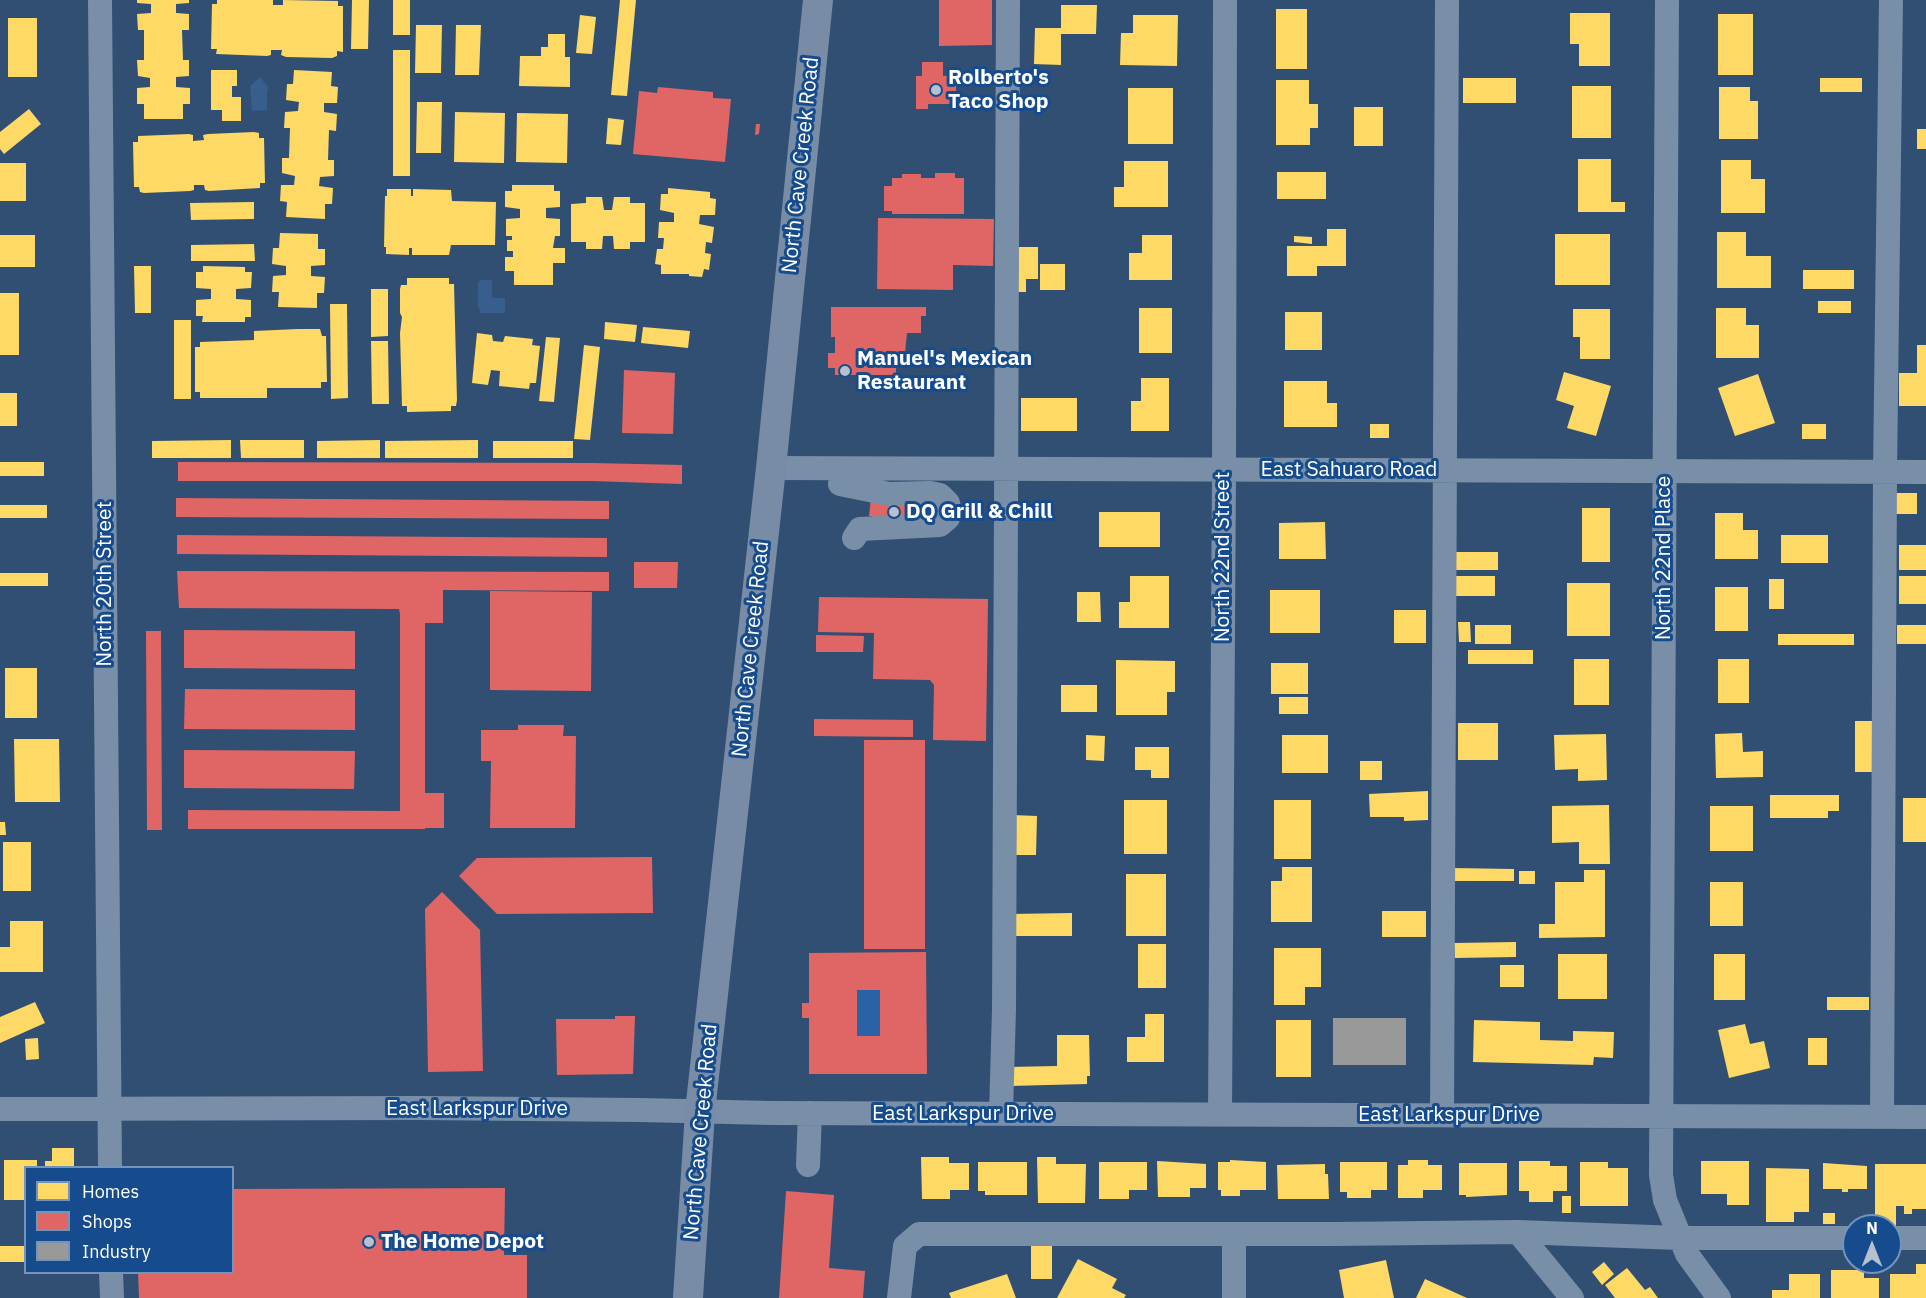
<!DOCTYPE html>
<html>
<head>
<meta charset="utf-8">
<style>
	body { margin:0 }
	#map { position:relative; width:1926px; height:1298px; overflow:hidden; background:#314f73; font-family:"IBM Plex Sans",sans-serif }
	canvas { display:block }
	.legend { position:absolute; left:24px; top:1166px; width:210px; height:108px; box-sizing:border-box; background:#164c8e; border:2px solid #7394bb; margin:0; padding:8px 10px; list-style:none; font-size:18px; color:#fff }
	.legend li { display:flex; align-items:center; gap:12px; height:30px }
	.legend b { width:30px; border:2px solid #7394bb }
	.north { position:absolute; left:1842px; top:1214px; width:60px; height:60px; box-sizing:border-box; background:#164c8e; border:2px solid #7394bb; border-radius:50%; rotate:0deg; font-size:16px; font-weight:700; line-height:24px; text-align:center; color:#fff }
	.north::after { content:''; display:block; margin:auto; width:21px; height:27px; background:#b7c1ce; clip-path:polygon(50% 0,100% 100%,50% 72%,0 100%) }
</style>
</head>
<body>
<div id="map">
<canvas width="1926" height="1298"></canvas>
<ul class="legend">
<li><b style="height:16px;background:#ffd966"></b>Homes</li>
<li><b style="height:16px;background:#e06666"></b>Shops</li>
<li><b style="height:16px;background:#999"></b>Industry</li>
</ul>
<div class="north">N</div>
</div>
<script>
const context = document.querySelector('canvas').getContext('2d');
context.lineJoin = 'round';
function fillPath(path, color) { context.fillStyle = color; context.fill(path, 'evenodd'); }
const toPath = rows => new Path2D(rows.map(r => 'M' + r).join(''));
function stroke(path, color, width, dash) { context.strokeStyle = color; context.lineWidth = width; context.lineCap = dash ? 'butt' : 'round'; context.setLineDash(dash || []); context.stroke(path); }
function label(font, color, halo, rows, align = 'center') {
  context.font = font + ' "IBM Plex Sans",sans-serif'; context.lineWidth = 6; context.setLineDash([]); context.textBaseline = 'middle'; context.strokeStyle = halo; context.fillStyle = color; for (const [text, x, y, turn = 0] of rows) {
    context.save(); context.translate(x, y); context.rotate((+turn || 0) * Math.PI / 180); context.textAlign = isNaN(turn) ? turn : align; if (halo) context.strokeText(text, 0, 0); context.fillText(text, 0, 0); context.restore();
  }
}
fillPath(toPath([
	[857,990,880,990,880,1036,857,1036]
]), '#2a63a5');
fillPath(toPath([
	[260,77,269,88,267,90,267,110,252,111,250,86],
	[481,280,492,280,492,298,505,298,505,313,481,313,478,307,478,282]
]), '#375e8c');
fillPath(toPath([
	[137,0,189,0,189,3,176,4,176,13,189,14,189,30,182,30,183,60,189,60,189,76,176,77,176,87,190,88,190,104,183,104,183,119,144,119,144,104,137,104,137,88,150,87,150,78,138,76,137,60,144,60,144,30,138,30,137,14,151,13,151,4,137,3],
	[217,0,273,0,273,5,283,5,283,0,338,1,338,6,343,6,343,52,337,51,337,56,332,58,286,57,281,55,282,50,271,50,271,55,267,56,216,54,217,49,211,49,212,4,217,4],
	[352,0,369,0,368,49,351,49],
	[393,0,410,0,410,35,393,35],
	[620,0,636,0,627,96,611,95],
	[1061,5,1097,5,1096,34,1061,34,1061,65,1034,64,1035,28,1061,28],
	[1276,9,1307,9,1307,69,1276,69],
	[1570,13,1610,13,1610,66,1579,66,1579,44,1570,44],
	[1718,14,1753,14,1753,75,1718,75],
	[580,15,596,17,592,54,576,53],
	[1133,15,1178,15,1177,66,1120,65,1121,33,1133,33],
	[8,18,37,18,37,77,8,77],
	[416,25,442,25,441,73,415,73],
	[456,25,481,25,479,75,455,75],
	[548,34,565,34,565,57,570,57,570,87,519,86,520,56,541,56,541,47,548,47],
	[393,50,410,50,410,176,393,176],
	[211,70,237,70,237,86,232,86,232,97,241,97,241,121,222,121,222,110,211,110],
	[294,70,332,72,331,86,338,87,337,103,324,103,324,112,337,114,336,131,329,130,328,160,334,160,334,176,320,177,319,186,333,188,332,204,325,204,325,219,286,217,287,202,280,201,281,185,294,185,295,176,282,173,282,158,289,158,290,128,284,128,285,112,298,111,299,102,286,100,287,84,293,84],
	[1463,78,1516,78,1516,103,1463,103],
	[1820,78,1862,78,1862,92,1820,92],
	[1276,80,1309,80,1309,104,1318,104,1318,128,1310,128,1310,145,1276,145],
	[1572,86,1611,86,1611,138,1572,138],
	[1719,87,1750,87,1750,101,1758,101,1758,139,1719,139],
	[1128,88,1173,88,1173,144,1128,144],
	[417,102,442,102,441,153,416,153],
	[1354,107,1383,107,1383,146,1354,146],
	[29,109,41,124,4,154,0,149,0,132],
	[455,112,505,113,504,163,454,162],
	[517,113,568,114,567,163,516,162],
	[608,118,624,120,621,145,606,144],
	[1917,129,1926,129,1926,149,1917,149],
	[254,132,259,133,259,138,264,138,265,183,260,183,260,188,209,191,205,190,204,185,194,185,194,190,190,191,144,193,140,192,139,187,134,187,133,142,138,142,138,136,189,134,193,135,193,141,204,140,203,135,208,134],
	[1578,159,1611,159,1611,202,1625,202,1625,212,1578,212],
	[1721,160,1751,160,1751,179,1765,179,1765,213,1721,213],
	[1124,161,1168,161,1168,207,1114,207,1114,187,1124,187],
	[0,163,26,163,26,201,0,201],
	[1277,172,1326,172,1326,199,1277,199],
	[512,185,554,185,554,191,560,191,560,207,546,208,546,218,560,219,560,236,555,236,553,248,565,248,565,263,553,263,553,285,514,285,514,271,505,271,505,257,513,257,513,251,507,251,507,240,512,240,512,236,506,236,506,219,520,218,520,209,505,207,505,191,512,191],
	[668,188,710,192,710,198,716,199,715,215,700,215,699,224,714,227,712,243,706,242,705,253,711,254,709,270,704,269,702,277,689,276,689,274,661,274,661,265,655,264,657,249,663,249,664,238,658,238,659,222,674,222,674,213,660,210,661,194,668,194],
	[387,189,411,189,411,196,413,196,413,189,451,190,452,201,496,202,495,245,451,245,449,255,412,255,412,248,409,248,409,255,386,254,386,247,384,247,385,196,387,196],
	[586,197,602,197,604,210,612,210,614,197,630,197,630,203,645,203,645,242,630,242,630,249,614,249,613,236,603,236,602,249,586,249,586,242,571,242,571,204,586,203],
	[254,202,254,219,191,220,190,203],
	[1327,229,1346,229,1346,266,1317,266,1317,276,1287,276,1287,246,1327,246],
	[1717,232,1746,232,1746,256,1771,256,1771,288,1717,288],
	[280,233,318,234,318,249,325,249,325,265,311,266,311,276,325,277,324,293,317,293,317,308,278,307,279,292,272,292,273,276,286,275,286,266,272,264,273,248,279,248],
	[1555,234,1610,234,1610,285,1555,285],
	[0,235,35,235,35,267,0,267],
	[1142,235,1172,235,1172,280,1129,280,1129,253,1142,253],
	[1294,236,1312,237,1312,244,1294,242],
	[254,244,255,261,191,261,191,245],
	[1014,247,1038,247,1038,279,1026,279,1026,292,1014,292],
	[1040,264,1065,264,1065,290,1040,290],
	[134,266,151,266,151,313,135,313],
	[203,266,245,267,245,272,252,272,251,288,236,289,236,299,251,300,251,317,245,317,245,322,202,322,203,316,196,316,196,300,211,299,211,289,196,288,196,272,203,272],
	[1803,270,1854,270,1854,289,1803,289],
	[407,278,449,278,449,284,454,284,457,400,456,406,451,406,451,411,407,412,407,406,402,406,400,333,402,317,400,313,400,289,401,285,407,285],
	[371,289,388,289,388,336,371,337],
	[0,293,19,293,19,355,0,355],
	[1818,301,1851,301,1851,313,1818,313],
	[330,304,347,304,348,398,331,399],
	[1139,308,1172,308,1172,353,1139,353],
	[1716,308,1746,308,1746,325,1759,325,1759,358,1716,358],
	[1573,309,1610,309,1610,359,1580,359,1580,337,1573,337],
	[1285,312,1322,312,1322,350,1285,350],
	[174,320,191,320,191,399,174,399],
	[605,322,637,325,635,342,604,339],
	[643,327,690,331,688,348,641,343],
	[298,329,320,329,322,336,326,336,327,382,321,382,321,388,267,388,267,398,200,398,200,392,195,392,195,347,200,347,200,342,254,340,254,331],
	[477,333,492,335,493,341,503,342,505,336,533,339,532,345,540,346,536,383,530,383,529,389,499,386,500,371,491,370,488,385,472,383],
	[546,337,560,338,554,402,539,401],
	[371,341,388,341,389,404,372,404],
	[584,345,600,347,590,440,574,439],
	[1917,345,1926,345,1926,406,1899,406,1899,373,1917,373],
	[1564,372,1611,386,1596,436,1567,428,1574,406,1556,400],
	[1758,374,1775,423,1735,436,1718,388],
	[1141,378,1169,378,1169,431,1131,431,1131,401,1141,401],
	[1284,381,1327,381,1327,403,1337,403,1337,427,1284,427],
	[0,393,17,393,17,426,0,426],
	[1021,398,1077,398,1077,431,1021,431],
	[1370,424,1389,424,1389,438,1370,438],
	[1802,424,1826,424,1826,439,1802,439],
	[231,440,231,458,152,458,152,441],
	[240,440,304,440,304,458,241,458],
	[380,440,380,458,317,458,317,441],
	[478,440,478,458,385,458,385,441],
	[493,441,573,441,573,458,493,458],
	[0,462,44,462,44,476,0,476],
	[1895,493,1917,493,1917,514,1895,514],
	[0,505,47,505,47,518,0,518],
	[1582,508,1610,508,1610,562,1582,562],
	[1099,512,1160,512,1160,547,1099,547],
	[1715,513,1743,513,1743,530,1758,530,1758,559,1715,559],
	[1325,522,1326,559,1279,559,1279,523],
	[1781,535,1828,535,1828,563,1781,563],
	[1899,545,1926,545,1926,570,1899,570],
	[1454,552,1498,552,1498,570,1454,570],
	[0,573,48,573,48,586,0,586],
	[1130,576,1169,576,1169,628,1119,628,1119,602,1130,602],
	[1455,576,1495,576,1495,596,1455,596],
	[1899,576,1926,576,1926,604,1899,604],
	[1769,579,1784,579,1784,609,1769,609],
	[1567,583,1610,583,1610,636,1567,636],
	[1715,587,1748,587,1748,631,1715,631],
	[1270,590,1320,590,1320,633,1270,633],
	[1077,592,1100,592,1101,622,1077,622],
	[1394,610,1426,610,1426,643,1394,643],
	[1458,622,1470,622,1471,642,1459,642],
	[1475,625,1511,625,1511,644,1475,644],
	[1897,625,1926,625,1926,644,1897,644],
	[1778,634,1854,634,1854,645,1778,645],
	[1468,650,1533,650,1533,664,1468,664],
	[1574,659,1609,659,1609,705,1574,705],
	[1718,659,1749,659,1749,703,1718,703],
	[1116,660,1175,661,1175,692,1167,692,1167,715,1116,715],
	[1271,663,1308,663,1308,694,1271,694],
	[5,668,37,668,37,718,5,718],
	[1061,685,1097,685,1097,712,1061,712],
	[1279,697,1308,697,1308,714,1279,714],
	[1855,721,1873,721,1873,772,1855,772],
	[1458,723,1498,723,1498,760,1458,760],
	[1742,733,1743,752,1763,751,1763,777,1716,778,1715,734],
	[1606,734,1607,780,1578,781,1578,769,1555,770,1554,735],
	[1086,735,1105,736,1104,761,1086,760],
	[1282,735,1328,735,1328,773,1282,773],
	[14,739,59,739,60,802,15,802],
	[1135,747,1169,747,1169,778,1151,778,1151,770,1135,770],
	[1360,761,1382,761,1382,780,1360,780],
	[1428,791,1428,820,1404,821,1404,817,1370,817,1369,794],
	[1770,795,1839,795,1839,811,1828,811,1828,818,1770,818],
	[1903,798,1926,798,1926,842,1903,842],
	[1124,800,1167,800,1167,854,1124,854],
	[1274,800,1311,800,1311,859,1274,859],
	[1609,805,1610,864,1579,864,1579,842,1552,843,1552,806],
	[1710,806,1753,806,1753,851,1710,851],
	[1012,815,1037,816,1036,855,1012,855],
	[0,822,5,822,6,835,0,835],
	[3,842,31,842,31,891,3,891],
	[1282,867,1312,867,1312,922,1271,922,1271,881,1282,881],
	[1452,868,1514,869,1514,881,1452,881],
	[1584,870,1605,870,1605,937,1539,938,1539,924,1555,924,1555,882,1584,882],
	[1519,871,1535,871,1535,884,1519,884],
	[1126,874,1166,874,1166,936,1126,936],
	[1710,882,1743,882,1743,926,1710,926],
	[1382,911,1426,911,1426,937,1382,937],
	[1072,913,1072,936,1011,936,1010,914],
	[10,921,43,921,43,972,0,972,0,947,10,947],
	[1516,942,1516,957,1455,958,1454,943],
	[1138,944,1166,944,1166,988,1138,988],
	[1274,948,1321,948,1321,987,1305,987,1305,1005,1274,1005],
	[1558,954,1607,954,1607,999,1558,999],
	[1714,954,1745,954,1745,1000,1714,1000],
	[1500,965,1524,965,1524,987,1500,987],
	[1827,997,1869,997,1869,1010,1827,1010],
	[35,1002,45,1023,0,1043,0,1017],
	[1145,1014,1164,1014,1164,1062,1127,1062,1127,1037,1145,1037],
	[1276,1020,1311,1020,1311,1077,1276,1077],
	[1474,1020,1540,1022,1540,1040,1573,1041,1573,1031,1614,1032,1613,1058,1594,1057,1593,1065,1473,1062],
	[1745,1024,1750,1044,1764,1041,1770,1068,1729,1078,1718,1030],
	[1057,1035,1089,1035,1090,1076,1087,1076,1087,1084,1009,1086,1008,1067,1057,1066],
	[38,1038,39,1059,26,1060,25,1039],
	[1808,1038,1827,1038,1827,1065,1808,1065],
	[52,1148,74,1148,74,1168,45,1168,45,1161,52,1161],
	[921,1157,949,1157,949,1163,969,1163,969,1190,950,1190,950,1199,922,1199],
	[1037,1157,1056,1157,1056,1164,1086,1164,1085,1203,1038,1203],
	[4,1160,37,1160,37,1168,26,1168,26,1200,4,1200],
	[1230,1160,1266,1162,1266,1190,1240,1190,1240,1196,1221,1196,1221,1190,1218,1190,1218,1162,1230,1162],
	[1408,1160,1428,1160,1428,1165,1442,1165,1442,1190,1423,1190,1423,1198,1398,1198,1398,1165,1408,1165],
	[1157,1161,1206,1164,1206,1188,1190,1188,1190,1197,1158,1197],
	[1519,1161,1550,1161,1550,1166,1567,1166,1567,1191,1553,1191,1553,1202,1529,1202,1529,1191,1519,1191],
	[1701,1161,1749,1161,1749,1205,1727,1205,1727,1194,1701,1194],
	[978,1162,1027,1162,1027,1195,985,1195,985,1191,978,1191],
	[1099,1162,1147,1162,1147,1190,1129,1190,1129,1199,1099,1199],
	[1340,1162,1387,1162,1387,1190,1371,1190,1371,1198,1347,1198,1347,1192,1340,1192],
	[1580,1162,1608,1162,1608,1168,1628,1168,1628,1206,1580,1206],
	[1459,1163,1507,1163,1507,1195,1466,1197,1466,1195,1459,1195],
	[1823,1163,1867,1166,1867,1189,1848,1189,1848,1192,1842,1192,1842,1189,1823,1189],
	[1325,1164,1325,1174,1328,1174,1329,1199,1278,1199,1277,1165],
	[1875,1164,1926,1164,1926,1209,1912,1209,1912,1214,1904,1214,1904,1206,1896,1206,1896,1226,1875,1226],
	[1766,1168,1809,1169,1809,1212,1794,1212,1794,1222,1766,1222],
	[1562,1196,1571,1196,1571,1213,1562,1213],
	[1823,1213,1835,1213,1835,1224,1823,1224],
	[1031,1243,1052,1243,1052,1279,1031,1279],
	[0,1246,26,1246,26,1262,0,1262],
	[1078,1259,1117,1279,1112,1288,1126,1295,1124,1298,1057,1298],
	[1386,1260,1394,1298,1344,1298,1339,1270],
	[1604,1262,1614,1274,1602,1285,1592,1272],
	[1916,1264,1926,1264,1926,1298,1890,1298,1890,1274,1916,1274],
	[1627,1268,1645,1290,1650,1287,1658,1298,1615,1298,1605,1285],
	[1831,1270,1864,1270,1864,1278,1879,1278,1879,1298,1831,1298],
	[1007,1274,1016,1298,951,1298,949,1293],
	[1789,1274,1820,1274,1820,1298,1772,1298,1772,1290,1789,1290],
	[1425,1279,1467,1298,1416,1298]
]), '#ffd966');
fillPath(toPath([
	[939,0,992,0,992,45,939,46],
	[922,62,943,62,943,76,956,75,956,104,928,104,928,109,916,109,916,76,922,76],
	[658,87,713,92,713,98,731,99,725,162,633,154,639,91,657,93],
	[756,124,760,124,759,134,755,135],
	[935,173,955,173,955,178,964,178,964,214,892,214,892,211,884,211,884,186,892,186,892,178,902,178,902,174,921,174,921,178,935,178],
	[878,218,994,219,993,266,953,265,953,290,877,289],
	[831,307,926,307,926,316,921,316,921,333,907,333,904,363,896,363,896,375,835,375,835,368,828,368,828,353,835,353,835,337,831,337],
	[624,370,675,373,673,434,622,433],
	[178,462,592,463,682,465,682,484,592,481,178,481],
	[176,498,609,501,609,519,176,517],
	[871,498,920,498,920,523,872,523,872,516,869,516],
	[925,507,937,507,937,515,925,515],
	[177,535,607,538,607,557,177,554],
	[634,562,678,562,677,588,634,588],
	[177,571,609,572,609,591,443,590,443,623,425,623,425,793,444,793,444,828,425,828,425,829,188,829,188,810,400,811,400,614,399,609,179,608],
	[490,591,592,592,591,691,490,690],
	[819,597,988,599,986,741,933,740,934,685,930,680,873,679,874,633,818,632],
	[184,630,355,631,355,669,184,668],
	[146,631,161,631,162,830,147,830],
	[816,635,864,636,863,652,816,652],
	[185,689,355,690,355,730,184,729],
	[814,719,913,720,913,737,814,736],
	[518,725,564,725,563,736,576,736,575,828,490,828,491,761,481,761,481,730,518,730],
	[864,740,925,740,925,949,864,949],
	[184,750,355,751,354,789,184,788],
	[652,857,653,913,497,914,459,876,477,858],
	[442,892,480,930,483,1071,428,1072,425,909],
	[926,952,927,1074,809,1074,809,1018,802,1018,802,1003,809,1003,809,953],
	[857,990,880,990,880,1036,857,1036],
	[615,1016,635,1016,633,1074,557,1075,556,1019,615,1019],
	[505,1188,504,1255,527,1255,527,1298,139,1298,138,1272,232,1272,232,1189],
	[786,1191,834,1195,829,1268,865,1271,863,1298,779,1298]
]), '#e06666');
fillPath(toPath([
	[1333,1018,1406,1018,1406,1065,1333,1065]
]), '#999');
stroke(toPath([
	[100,0,110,1168],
	[1667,0,1661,1175,1665,1200,1687,1254,1719,1298],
	[771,468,1926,472],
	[840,484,889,494,930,493,940,495,948,503,950,512,948,518,940,525,860,529,854,538],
	[0,1109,420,1108,640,1110,772,1113,1926,1117],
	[1001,1114,1004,1009,1008,0],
	[1220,1114,1224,470,1225,0],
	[1442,1115,1447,0],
	[1882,1117,1885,472,1891,0],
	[808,1165,810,1113],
	[1518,1232,1679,1238,1854,1238],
	[1234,1234,1234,1298],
	[1890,1238,1926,1238],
	[111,1272,112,1298],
	[899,1298,905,1246,919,1234,1335,1234,1518,1232,1572,1298]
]), '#788fa7', 24);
stroke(toPath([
	[688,1298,700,1112,771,468,818,0]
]), '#788ca5', 30);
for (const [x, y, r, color] of [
	[936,90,6,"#b7c1ce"],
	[845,371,6,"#b7c1ce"],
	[894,512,6,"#b7c1ce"],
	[369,1242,6,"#b7c1ce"]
]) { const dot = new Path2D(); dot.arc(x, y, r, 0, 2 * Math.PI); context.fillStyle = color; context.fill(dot); stroke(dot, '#164c8e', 2); }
label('bold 21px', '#fff', '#164c8e', [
	["Rolberto's",948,78],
	["Taco Shop",948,102],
	["Manuel's Mexican",857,359],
	["Restaurant",857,383],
	["DQ Grill & Chill",906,512],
	["The Home Depot",381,1242]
], 'left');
label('21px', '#fff', '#164c8e', [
	["North Cave Creek Road",801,165,-84],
	["East Sahuaro Road",1349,470],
	["North 22nd Street",1223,557,-90],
	["North 22nd Place",1664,558,-90],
	["North 20th Street",105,584,-90],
	["North Cave Creek Road",751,649,-84],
	["East Larkspur Drive",477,1109],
	["East Larkspur Drive",963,1114],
	["East Larkspur Drive",1449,1115],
	["North Cave Creek Road",701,1132,-85]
]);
</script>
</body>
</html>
